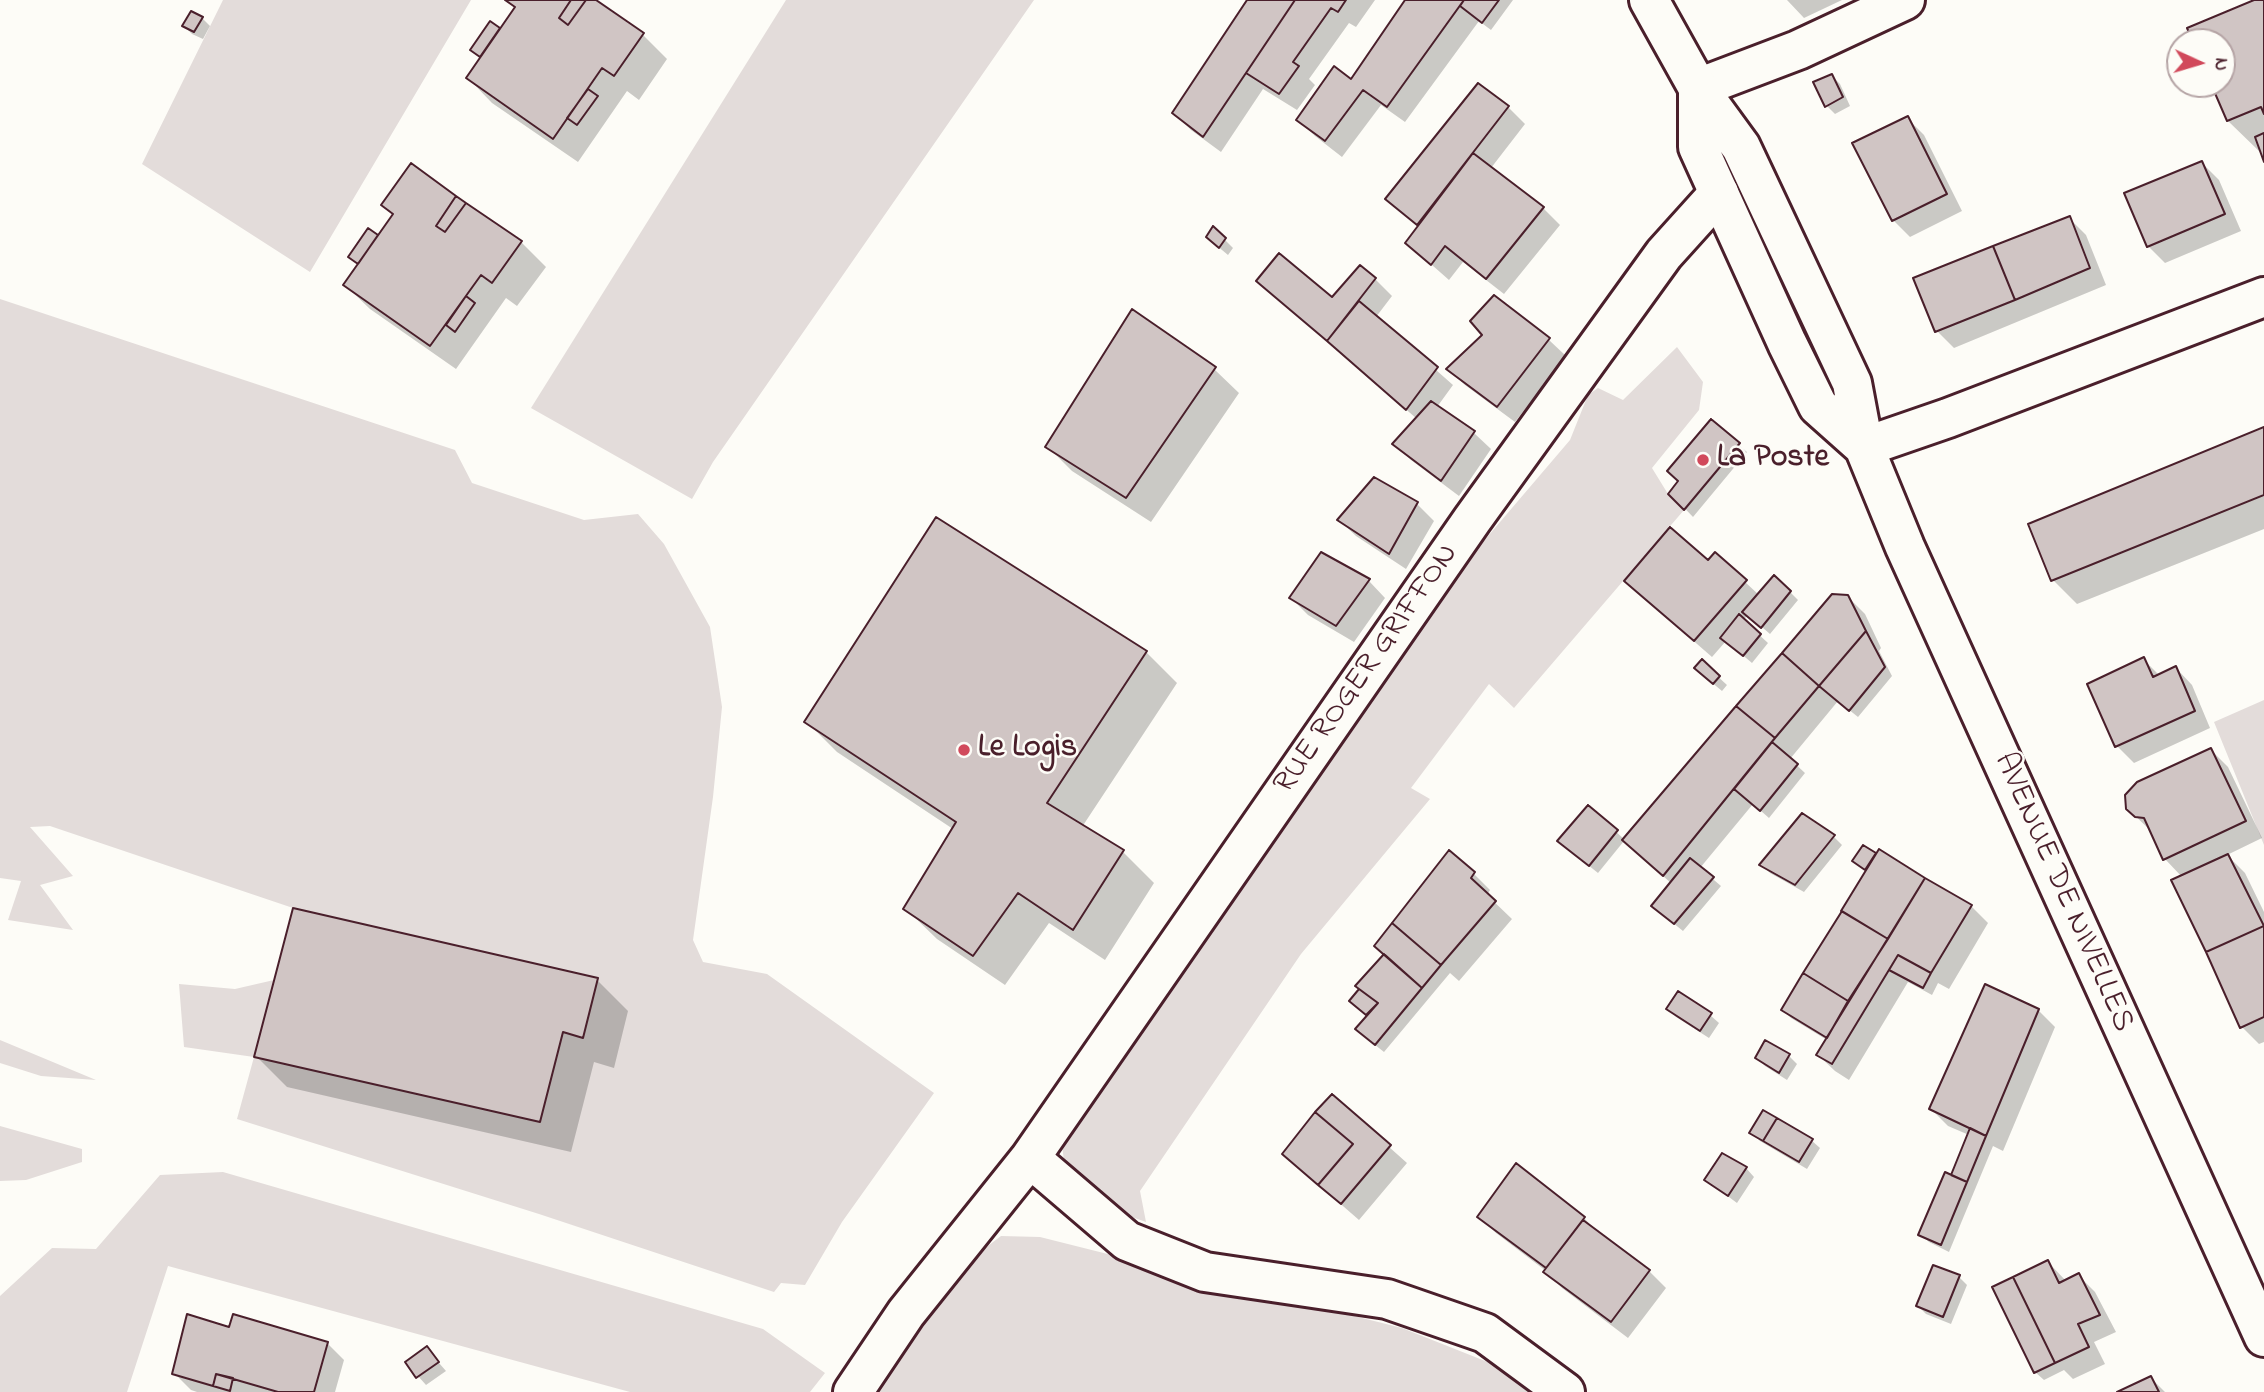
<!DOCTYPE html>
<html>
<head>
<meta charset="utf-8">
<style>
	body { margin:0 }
	#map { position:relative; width:2264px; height:1392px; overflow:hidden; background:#fdfcf7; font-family:"Indie Flower",sans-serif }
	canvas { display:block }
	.north { position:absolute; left:2166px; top:28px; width:70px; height:70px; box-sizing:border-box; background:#fdfcf7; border:2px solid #b5a4a5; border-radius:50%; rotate:94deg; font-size:19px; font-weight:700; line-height:28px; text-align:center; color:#4a1f2b }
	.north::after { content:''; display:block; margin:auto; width:24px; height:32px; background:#d1495b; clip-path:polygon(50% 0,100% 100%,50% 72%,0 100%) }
</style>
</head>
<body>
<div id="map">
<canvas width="2264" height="1392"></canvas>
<div class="north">N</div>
</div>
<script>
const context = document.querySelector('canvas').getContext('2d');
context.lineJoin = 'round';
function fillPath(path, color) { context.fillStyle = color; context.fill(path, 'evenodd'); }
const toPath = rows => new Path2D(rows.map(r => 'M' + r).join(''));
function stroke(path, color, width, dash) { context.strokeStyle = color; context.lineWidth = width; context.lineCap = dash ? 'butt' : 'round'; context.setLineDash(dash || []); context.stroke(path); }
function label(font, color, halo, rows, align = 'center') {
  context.font = font + ' "Indie Flower",sans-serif'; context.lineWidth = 5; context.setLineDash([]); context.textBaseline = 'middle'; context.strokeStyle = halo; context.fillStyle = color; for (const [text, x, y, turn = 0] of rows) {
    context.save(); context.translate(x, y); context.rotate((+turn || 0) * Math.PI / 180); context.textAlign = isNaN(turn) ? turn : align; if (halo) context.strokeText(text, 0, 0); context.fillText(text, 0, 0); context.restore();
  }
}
fillPath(toPath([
	[223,0,471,0,310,272,142,164],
	[786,0,1034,0,713,462,692,499,531,408],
	[0,299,455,450,472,483,584,520,638,514,664,544,710,627,722,707,713,797,693,940,703,962,767,974,934,1093,842,1222,805,1285,781,1283,774,1292,539,1214,237,1119,254,1057,184,1047,179,984,235,989,274,980,254,1056,563,1032,583,1037,597,978,293,908,50,826,30,827,73,876,40,885,73,930,8,920,21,881,0,878],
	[1677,347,1703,382,1699,410,1652,468,1668,494,1684,510,1514,708,1489,684,1411,788,1430,799,1301,954,1140,1191,1146,1222,1104,1207,1065,1170,1061,1136,1419,617,1570,440,1588,395,1598,388,1623,400],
	[2264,700,2264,845,2214,722],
	[0,1040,96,1080,41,1076,0,1063],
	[0,1126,82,1149,82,1162,26,1180,0,1181],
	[223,1172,763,1329,825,1373,810,1392,630,1392,168,1266,127,1392,0,1392,0,1296,52,1248,96,1249,160,1175],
	[1001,1236,1040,1237,1402,1328,1533,1380,1548,1392,877,1392,968,1261]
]), '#e3dcda');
fillPath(toPath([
	[507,0,593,0,643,35,667,59,639,100,627,91,578,162,492,103,468,78,481,59,472,50,491,23,501,30,516,9],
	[1249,0,1375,0,1356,27,1349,23,1309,79,1315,85,1297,110,1263,89,1221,152,1191,130,1174,113],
	[1408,0,1513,0,1491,30,1479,21,1405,122,1381,105,1342,157,1315,136,1298,120,1351,81],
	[1787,0,1842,0,1804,18],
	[2259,0,2264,0,2264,157,2262,151,2260,152,2228,121,2213,84,2222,84,2222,42,2195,42],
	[202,18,210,26,203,39,192,34,184,26],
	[1832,76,1840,84,1850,106,1835,114,1827,106],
	[1478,85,1508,107,1525,124,1491,168,1543,208,1560,225,1504,294,1463,262,1449,280,1407,243,1418,227,1387,199],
	[1907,118,1924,135,1962,211,1910,237,1893,220],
	[2202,163,2219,180,2241,231,2165,263,2148,246],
	[383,205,521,242,546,267,517,306,506,298,456,369,370,309,345,285,359,266,350,256,377,236,378,238,394,216],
	[2069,218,2086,235,2106,285,1954,348,1937,331],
	[1214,229,1233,248,1228,255,1216,245],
	[1375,279,1392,296,1376,317,1453,385,1437,407,1474,433,1491,449,1459,496,1411,460,1395,444,1417,419,1259,281,1332,300],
	[1494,298,1549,340,1566,356,1515,422,1465,385,1448,369,1484,336],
	[1214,369,1239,393,1151,522,1072,471,1048,447],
	[1711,422,1747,452,1693,517,1670,493,1680,481],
	[2264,429,2264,529,2077,604,2053,580],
	[1417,504,1434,521,1406,569,1356,536,1339,520],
	[1322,554,1369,581,1385,598,1354,642,1308,615,1291,598],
	[1715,554,1759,595,1790,592,1798,600,1770,634,1748,615,1743,620,1768,643,1752,663,1726,641,1712,657,1643,597,1708,562],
	[1847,596,1865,614,1881,648,1879,651,1892,676,1858,717,1838,701,1790,759,1805,773,1769,818,1753,804,1700,868,1721,886,1683,931,1662,914,1672,884,1624,841,1598,873,1568,849,1589,807,1625,840],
	[1146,652,1177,683,1082,827,1123,852,1154,883,1105,960,1049,923,1005,985,937,939,905,908,953,829,837,752,806,721],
	[2144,660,2160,676,2176,668,2192,685,2210,728,2134,763,2117,746],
	[1702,662,1727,685,1722,691,1704,676],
	[2211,750,2228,767,2262,838,2227,855,2245,873,2264,912,2264,1042,2259,1044,2242,1027,2174,881,2182,877,2165,859,2153,833,2127,808],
	[1834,837,1842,845,1804,892,1770,873,1762,865],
	[1863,848,1971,906,1988,923,1949,989,1938,983,1932,995,1908,982,1849,1080,1835,1071,1818,1055,1827,1040,1791,1018,1783,1010,1867,872,1854,861],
	[1474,874,1490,890,1487,895,1512,919,1459,981,1450,973,1384,1052,1365,1037,1368,1016,1351,1001],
	[597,980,628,1011,614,1068,594,1062,571,1152,287,1087,256,1056],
	[1668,1009,1710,1015,1719,1023,1709,1038,1676,1017],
	[2038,1010,2055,1027,2003,1151,1993,1146,1949,1252,1929,1242,1920,1234,1952,1177,1969,1135,1948,1126,1931,1109],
	[1789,1056,1797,1064,1787,1080,1765,1066,1757,1058],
	[1332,1096,1407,1163,1359,1220,1328,1193],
	[1752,1133,1811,1140,1820,1148,1807,1169,1760,1141],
	[1746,1168,1754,1177,1737,1203,1706,1180],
	[1479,1216,1584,1218,1601,1236,1649,1271,1666,1288,1628,1338,1562,1288,1546,1271,1496,1233],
	[2048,1262,2066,1281,2078,1275,2095,1292,2116,1332,2094,1342,2105,1364,2073,1379,2064,1370,2044,1380,2035,1372],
	[1959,1277,1967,1285,1951,1324,1926,1314,1918,1306],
	[230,1329,327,1343,344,1360,335,1392,197,1392,191,1390,174,1373],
	[426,1348,446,1371,426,1385,418,1376],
	[2151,1378,2165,1392,2121,1392]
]), '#0003');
const building = toPath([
	[505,0,571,0,559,18,568,25,586,0,596,0,644,33,614,76,602,68,553,139,466,78,515,7,505,0],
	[571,0,586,0,568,25,559,18,571,0],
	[1247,0,1295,0,1203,137,1172,113,1247,0],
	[1295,0,1346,0,1338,12,1331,8,1293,62,1299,66,1279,94,1246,73,1295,0],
	[1405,0,1464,0,1387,107,1363,90,1325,141,1296,120,1334,66,1351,79,1405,0],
	[1464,0,1499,0,1482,23,1460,6,1464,0],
	[2254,0,2264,0,2264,114,2261,107,2227,121,2211,84,2222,84,2222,42,2193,42,2187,28,2254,0],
	[191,11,203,17,194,32,182,26,191,11],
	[490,21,500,28,480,57,470,50,490,21],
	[1832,74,1843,97,1825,107,1813,82,1832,74],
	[1478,83,1509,106,1417,225,1385,199,1478,83],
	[588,89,598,96,577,125,567,118,588,89],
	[1908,116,1947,194,1892,221,1852,143,1908,116],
	[2264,133,2264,162,2255,137,2264,133],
	[1473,153,1544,207,1486,279,1445,246,1431,265,1405,243,1473,153],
	[2202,161,2225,214,2147,247,2124,193,2202,161],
	[411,163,456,196,436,226,445,232,466,203,522,241,492,283,481,275,430,346,343,285,393,214,381,205,411,163],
	[456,196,466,203,445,232,436,226,456,196],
	[2070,216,2090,268,2015,300,1993,246,2070,216],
	[1213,226,1226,238,1219,248,1206,237,1213,226],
	[368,228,378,235,358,264,348,257,368,228],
	[1993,246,2015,300,1935,332,1913,278,1993,246],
	[1279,253,1332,297,1360,265,1376,278,1327,341,1256,281,1279,253],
	[1494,295,1550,338,1497,407,1446,369,1482,335,1470,321,1494,295],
	[466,296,475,303,455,332,446,325,466,296],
	[1359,301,1438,367,1406,410,1327,341,1359,301],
	[1132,309,1216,367,1126,498,1045,447,1132,309],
	[1431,401,1475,431,1441,481,1392,444,1431,401],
	[1711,419,1740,443,1684,510,1668,494,1678,481,1667,471,1711,419],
	[2264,427,2264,495,2051,581,2028,524,2264,427],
	[1374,477,1418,502,1389,554,1337,520,1374,477],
	[936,517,1147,651,1047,803,1124,850,1073,930,1018,893,973,956,903,909,956,822,804,722,936,517],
	[1670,527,1708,560,1715,552,1747,580,1694,641,1624,581,1670,527],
	[1321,552,1370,579,1336,626,1289,598,1321,552],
	[1774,575,1791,591,1761,628,1742,612,1774,575],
	[1832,594,1848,595,1866,631,1819,686,1782,653,1832,594],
	[1739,614,1761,634,1743,656,1720,638,1739,614],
	[1866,631,1885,667,1849,711,1819,686,1866,631],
	[1782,653,1819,686,1775,738,1736,706,1782,653],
	[2144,657,2153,677,2176,666,2195,711,2115,747,2087,684,2144,657],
	[1702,659,1720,676,1713,684,1694,668,1702,659],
	[1736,706,1775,738,1663,876,1622,840,1736,706],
	[1772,742,1798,764,1760,811,1734,789,1772,742],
	[2211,748,2246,821,2163,860,2144,818,2135,817,2126,809,2125,795,2137,782,2211,748],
	[1588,805,1618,830,1589,866,1557,841,1588,805],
	[1802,813,1835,835,1795,885,1759,865,1802,813],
	[1863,845,1876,853,1865,870,1852,861,1863,845],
	[1879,849,1925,878,1888,939,1841,911,1879,849],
	[1449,850,1475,872,1471,878,1496,901,1441,965,1392,923,1449,850],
	[2228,854,2264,926,2206,952,2171,880,2228,854],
	[1690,858,1714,877,1674,924,1651,906,1690,858],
	[1925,878,1972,905,1931,973,1898,955,1832,1064,1816,1055,1925,878],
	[293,908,598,978,583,1038,563,1032,540,1122,254,1057,293,908],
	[1842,911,1888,939,1848,1001,1803,973,1842,911],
	[1392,923,1441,965,1422,988,1374,946,1392,923],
	[2264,926,2264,1017,2240,1028,2206,952,2264,926],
	[1384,954,1422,988,1375,1045,1355,1029,1378,1003,1355,986,1384,954],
	[1898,955,1931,973,1923,988,1889,970,1898,955],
	[1803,973,1848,1001,1827,1038,1781,1010,1803,973],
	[1985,984,2039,1009,1986,1136,1929,1109,1985,984],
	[1359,989,1378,1003,1366,1015,1349,1001,1359,989],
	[1678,991,1712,1013,1700,1031,1666,1009,1678,991],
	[1765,1040,1790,1054,1779,1073,1755,1058,1765,1040],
	[1332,1094,1391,1145,1341,1204,1318,1185,1353,1144,1315,1112,1332,1094],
	[1763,1110,1777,1118,1763,1141,1749,1133,1763,1110],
	[1315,1112,1353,1144,1318,1185,1282,1154,1315,1112],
	[1777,1118,1813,1139,1799,1162,1763,1141,1777,1118],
	[1970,1128,1986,1136,1967,1182,1951,1175,1970,1128],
	[1722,1153,1747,1167,1728,1196,1704,1180,1722,1153],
	[1516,1163,1585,1217,1546,1268,1477,1217,1516,1163],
	[1945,1172,1967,1182,1941,1245,1918,1235,1945,1172],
	[1583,1220,1650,1270,1611,1322,1543,1272,1583,1220],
	[2048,1260,2059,1283,2079,1273,2100,1315,2078,1324,2089,1347,2055,1363,2013,1277,2048,1260],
	[1933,1265,1960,1275,1943,1317,1916,1306,1933,1265],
	[2013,1277,2055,1363,2034,1373,1992,1287,2013,1277],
	[187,1314,229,1327,233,1314,328,1342,314,1392,278,1392,216,1374,213,1386,172,1374,187,1314],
	[427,1346,439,1362,416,1378,405,1362,427,1346],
	[216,1374,233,1378,230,1391,213,1386,216,1374],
	[2151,1376,2159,1392,2117,1392,2151,1376]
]);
fillPath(building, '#d0c5c4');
stroke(building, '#4a1f2b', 2);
const street = toPath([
	[1698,88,1798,50,1905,0],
	[1864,447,1948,418,2264,297],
	[1030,1158,1127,1241,1205,1272,1387,1299,1485,1333,1565,1392],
	[853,1392,906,1313,1030,1158,1472,520,1664,254,1719,193]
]);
const secondary = toPath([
	[1649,0,1698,88,1741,147,1852,383,1864,447,1905,547,2264,1337],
	[1698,88,1698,147,1787,343,1818,406,1864,447]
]);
stroke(street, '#4a1f2b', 44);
stroke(secondary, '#4a1f2b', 44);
stroke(street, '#fdfcf7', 38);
stroke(secondary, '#fdfcf7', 38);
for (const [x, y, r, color] of [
	[1703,460,7,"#d1495b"],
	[964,750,7,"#d1495b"]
]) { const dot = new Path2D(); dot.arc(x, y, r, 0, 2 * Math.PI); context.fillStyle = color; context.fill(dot); stroke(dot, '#fdfcf7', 2.5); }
label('bold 32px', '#4a1f2b', '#fdfcf7', [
	["La Poste",1717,460],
	["Le Logis",978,750]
], 'left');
label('32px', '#4a1f2b', '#fdfcf7', [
	["RUE ROGER GRIFFON",1368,670,-55],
	["AVENUE DE NIVELLES",2062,893,66]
]);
</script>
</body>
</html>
